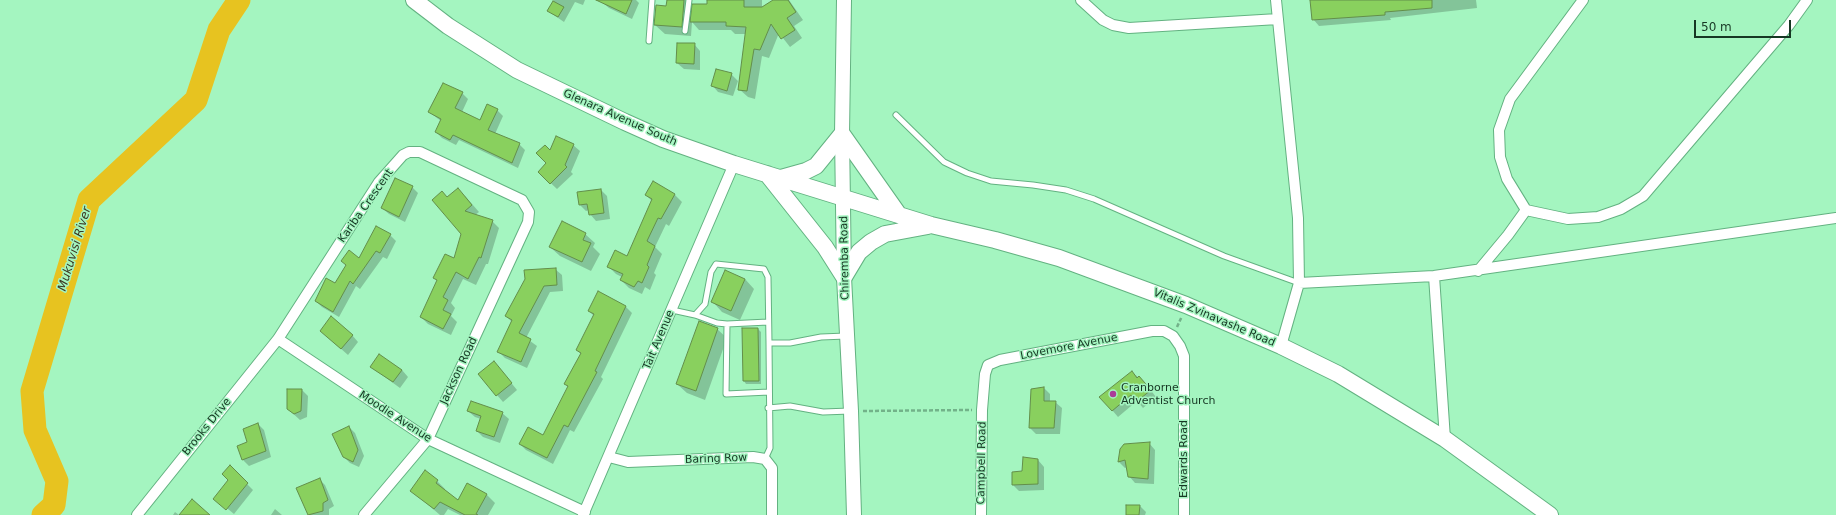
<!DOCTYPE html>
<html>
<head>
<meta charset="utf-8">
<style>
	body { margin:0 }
	#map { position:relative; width:1836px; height:515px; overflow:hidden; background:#a4f5c0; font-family:"DejaVu Sans",sans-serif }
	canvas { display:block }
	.scale { position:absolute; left:1694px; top:20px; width:97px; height:18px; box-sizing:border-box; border:2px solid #163723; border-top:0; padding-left:5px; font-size:12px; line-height:14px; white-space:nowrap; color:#163723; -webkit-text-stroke:3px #a4f5c0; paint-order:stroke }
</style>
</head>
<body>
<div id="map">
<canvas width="1836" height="515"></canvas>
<div class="scale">50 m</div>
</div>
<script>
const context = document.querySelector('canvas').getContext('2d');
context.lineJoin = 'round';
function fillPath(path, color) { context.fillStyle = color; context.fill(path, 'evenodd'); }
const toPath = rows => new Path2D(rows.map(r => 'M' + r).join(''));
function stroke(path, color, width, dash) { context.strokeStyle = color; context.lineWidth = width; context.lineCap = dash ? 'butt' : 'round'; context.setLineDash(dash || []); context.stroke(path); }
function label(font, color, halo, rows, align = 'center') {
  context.font = font + ' "DejaVu Sans",sans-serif'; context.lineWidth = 3; context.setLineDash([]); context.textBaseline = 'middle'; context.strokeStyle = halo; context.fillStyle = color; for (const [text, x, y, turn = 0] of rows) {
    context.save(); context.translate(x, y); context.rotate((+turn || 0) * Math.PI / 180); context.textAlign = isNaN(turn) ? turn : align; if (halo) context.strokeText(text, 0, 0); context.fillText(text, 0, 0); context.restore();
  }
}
fillPath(toPath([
	[554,0,585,0,583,5,575,2,564,22,548,11],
	[604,0,636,0,639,3,632,19,609,8,603,3],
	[668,0,686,0,693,7,708,5,708,0,762,0,762,9,775,0,789,0,803,20,794,26,802,38,790,47,779,33,769,58,762,56,755,99,748,97,739,89,746,34,735,34,731,30,699,30,692,22,691,36,665,34,655,25,667,7],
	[1311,0,1476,0,1477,8,1390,18,1391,20,1319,26,1313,19],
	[694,44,700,51,700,70,684,69,677,63],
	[731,74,738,81,733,96,718,92,712,85],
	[462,93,468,99,462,112,481,121,497,110,503,116,495,134,519,144,525,150,518,168,459,140,456,145,442,138,436,132,441,121,429,112],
	[573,145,580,151,571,172,573,174,557,189,539,172,548,163,551,152],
	[653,182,675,195,682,202,669,226,666,224,655,247,662,254,654,273,656,275,650,290,645,287,642,294,629,288,621,280,622,277,616,274,608,266,627,257,652,201,646,195],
	[412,187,418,193,405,222,389,214,382,208],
	[601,190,607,196,610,219,596,221,590,214,589,210,586,211,580,205],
	[465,196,479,212,475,215,492,221,499,228,488,264,486,264,476,285,463,279,451,303,455,308,451,316,457,322,451,335,428,324,421,317,438,281,434,278,454,260,462,234,448,198],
	[585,234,595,243,593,247,600,254,591,271,560,256,550,247],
	[390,235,396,241,387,259,383,257,360,289,356,286,339,317,322,307,316,301,335,285,347,265,359,260],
	[555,269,562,275,563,291,550,292,526,338,537,346,527,368,505,358,499,352,512,322,506,316],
	[745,279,754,289,740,320,722,312,713,302],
	[626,307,632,313,601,377,603,379,574,432,570,430,553,464,526,450,520,444,544,436,568,387,565,384,581,354,577,350,594,316,589,311],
	[717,329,727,338,705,400,687,393,677,384],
	[758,329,761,332,761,384,746,384,744,381],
	[321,331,352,335,358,342,348,355],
	[379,355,402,370,408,377,400,388,371,367],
	[500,369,517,390,503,402,479,374],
	[1132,372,1146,384,1156,397,1143,408,1137,401,1118,417,1101,397],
	[1044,388,1050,394,1050,402,1055,402,1062,408,1060,434,1036,434,1030,428,1032,390],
	[302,390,308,396,307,417,300,420,288,409],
	[468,411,502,413,509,419,500,443,483,437,477,431,481,419,475,417],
	[258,424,264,430,271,457,249,466,243,460],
	[349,427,355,433,364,456,359,467,350,463,343,456],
	[1149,443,1155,450,1154,484,1135,483,1129,476,1127,467,1125,468,1119,462,1121,450],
	[1038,460,1044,467,1044,490,1019,491,1013,485,1013,473,1023,472],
	[230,467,253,490,234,514,222,504,229,480],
	[319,479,325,485,334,506,329,509,329,515,309,515,297,488],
	[437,481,445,489,444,490,459,501,468,484,487,495,495,503,488,515,460,515,448,509,444,515,440,515,411,490],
	[1140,506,1146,512,1145,515,1127,515],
	[275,509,282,515,271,515],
	[175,512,179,515,173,515]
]), '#0003');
stroke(toPath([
	[43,515,54,505,57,481,35,430,32,391,89,200,196,100,219,30,239,0]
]), '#e7c320', 23);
const building = toPath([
	[596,0,632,0,626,14,596,0],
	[667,0,684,0,682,27,654,25,656,5,666,6,667,0],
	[707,0,744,0,744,7,762,7,773,0,788,0,796,12,787,18,795,30,781,39,771,24,760,50,754,49,747,91,738,90,746,27,726,26,726,22,690,22,692,4,707,4,707,0],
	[1310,0,1432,0,1432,8,1385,12,1385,15,1312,20,1310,0],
	[553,1,564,7,558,17,547,11,553,1],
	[677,43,695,43,694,64,676,63,677,43],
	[716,69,732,73,727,91,711,86,716,69],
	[443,83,463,92,455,108,480,120,487,104,498,109,488,130,520,143,512,163,453,135,450,140,435,132,441,119,428,112,443,83],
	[556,136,574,144,565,165,567,167,550,184,538,172,546,163,536,153,545,145,550,150,556,136],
	[395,178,413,186,399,217,381,208,395,178],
	[653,181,675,194,661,219,658,218,647,241,655,246,647,265,649,267,642,283,638,281,634,287,620,280,623,274,607,267,615,250,627,256,652,199,645,195,653,181],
	[458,188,472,205,465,211,493,220,481,258,479,257,468,279,456,272,443,297,448,300,443,310,451,314,443,329,420,317,437,280,433,278,445,254,454,258,461,234,432,200,442,191,447,197,458,188],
	[601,189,604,213,589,215,587,204,579,205,577,192,601,189],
	[562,221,586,233,583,240,591,243,582,262,549,247,562,221],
	[376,226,391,234,380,253,376,251,353,284,350,281,333,312,315,301,326,278,335,283,346,265,341,261,349,250,359,258,376,226],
	[556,268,557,285,544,286,519,333,531,339,521,362,497,352,512,320,505,316,525,279,524,270,556,268],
	[725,270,745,279,731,311,711,302,725,270],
	[598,291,626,306,595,371,597,372,568,427,564,425,547,458,519,444,528,427,543,435,568,386,564,384,581,353,576,350,594,314,588,311,598,291],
	[331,316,353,335,341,349,320,331,331,316],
	[699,321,718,328,696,391,676,384,699,321],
	[742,328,758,328,759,381,743,381,742,328],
	[379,354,402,370,393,382,370,367,379,354],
	[494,361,512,383,496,396,478,374,494,361],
	[1132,371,1137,378,1139,376,1151,390,1136,402,1131,395,1112,411,1099,397,1132,371],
	[1044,387,1044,401,1056,401,1054,428,1029,428,1031,389,1044,387],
	[287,389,302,389,301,411,294,414,287,409,287,389],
	[471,401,503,412,494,437,476,431,481,416,467,411,471,401],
	[258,423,266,451,242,460,237,446,247,442,243,429,258,423],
	[349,426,358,450,353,462,343,457,332,434,349,426],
	[1150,442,1148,479,1128,477,1125,460,1118,462,1120,449,1124,444,1150,442],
	[1023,457,1038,459,1038,484,1012,485,1012,472,1022,471,1023,457],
	[230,465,248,483,226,510,213,499,228,480,222,474,230,465],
	[425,470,438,480,436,483,458,500,467,483,487,494,476,514,478,515,465,515,440,502,434,509,410,491,425,470],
	[320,478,328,500,323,503,323,511,308,515,296,488,320,478],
	[192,499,210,515,179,515,192,499],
	[1126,505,1140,505,1139,515,1126,515,1126,505]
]);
fillPath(building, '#89d05e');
stroke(building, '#638e4a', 1);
const lane = toPath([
	[685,31,689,0],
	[649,41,652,0],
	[896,115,944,162,967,173,991,181,1033,185,1066,190,1094,199,1224,256,1299,283],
	[672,310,695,315,717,323,727,324,768,322],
	[695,315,705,304,711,272,716,264,764,269,768,277,769,343,770,448,765,459],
	[727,324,726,394,769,392],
	[769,343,790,343,821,337,846,336],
	[768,408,790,406,823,412,850,411]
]);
const street = toPath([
	[1081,0,1103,20,1113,25,1129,28,1278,19],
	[1276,0,1298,218,1299,283,1281,346],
	[1526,210,1507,179,1500,157,1499,130,1510,99,1583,0],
	[1478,271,1508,235,1526,210,1568,219,1598,217,1621,209,1643,196,1789,25,1807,0],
	[1434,276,1445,439],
	[1299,283,1434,276,1836,218],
	[278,339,428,439,585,512],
	[609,457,628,462,753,457,765,459,772,468,772,515],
	[137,515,278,339,379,182,403,155,409,152,420,152,522,200,529,212,528,222,428,439,364,515],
	[583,515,734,164],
	[981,515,982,410,985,374,988,365,1000,360,1152,331,1164,331,1173,336,1180,346,1184,356,1184,515]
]);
const secondary = toPath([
	[844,0,842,134,844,277,851,411,854,515]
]);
const primary = toPath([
	[414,0,448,26,517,70,625,122,663,139,734,164,931,225,995,240,1059,258,1186,305,1281,346,1338,374,1445,439,1550,515],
	[767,174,825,247,844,277,859,252,871,242,885,234,928,226],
	[781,178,806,171,816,166,842,134,899,215]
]);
stroke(lane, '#63b281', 7);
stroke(street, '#63b281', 12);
stroke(secondary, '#63b281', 16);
stroke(primary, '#63b281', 18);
stroke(toPath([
	[1177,327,1182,316],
	[863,411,972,410]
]), '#72b289', 2.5, [4, 2]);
stroke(lane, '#fff', 5);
stroke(street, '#fff', 10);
stroke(secondary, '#fff', 14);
stroke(primary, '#fff', 16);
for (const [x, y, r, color] of [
	[1113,394,4,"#ab3b98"]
]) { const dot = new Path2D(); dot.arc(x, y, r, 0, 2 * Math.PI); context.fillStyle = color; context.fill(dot); stroke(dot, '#a4f5c0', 1.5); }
label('11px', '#163723', '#a4f5c0', [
	["Glenara Avenue South",620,118,24],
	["Kariba Crescent",366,206,-55],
	["Chiremba Road",845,258,-91],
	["Vitalis Zvinavashe Road",1214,318,23],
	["Tait Avenue",659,340,-67],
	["Lovemore Avenue",1069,347,-11],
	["Jackson Road",459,371,-65],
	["Moodie Avenue",395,417,33],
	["Brooks Drive",207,427,-51],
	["Baring Row",716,459,-2],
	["Edwards Road",1184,459,-90],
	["Campbell Road",982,463,-89]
]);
label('11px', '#163723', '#a4f5c0', [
	["Cranborne",1121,388],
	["Adventist Church",1121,401]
], 'left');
label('italic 12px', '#3d361f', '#a4f5c0', [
	["Mukuvisi River",75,249,-73]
]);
</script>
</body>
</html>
